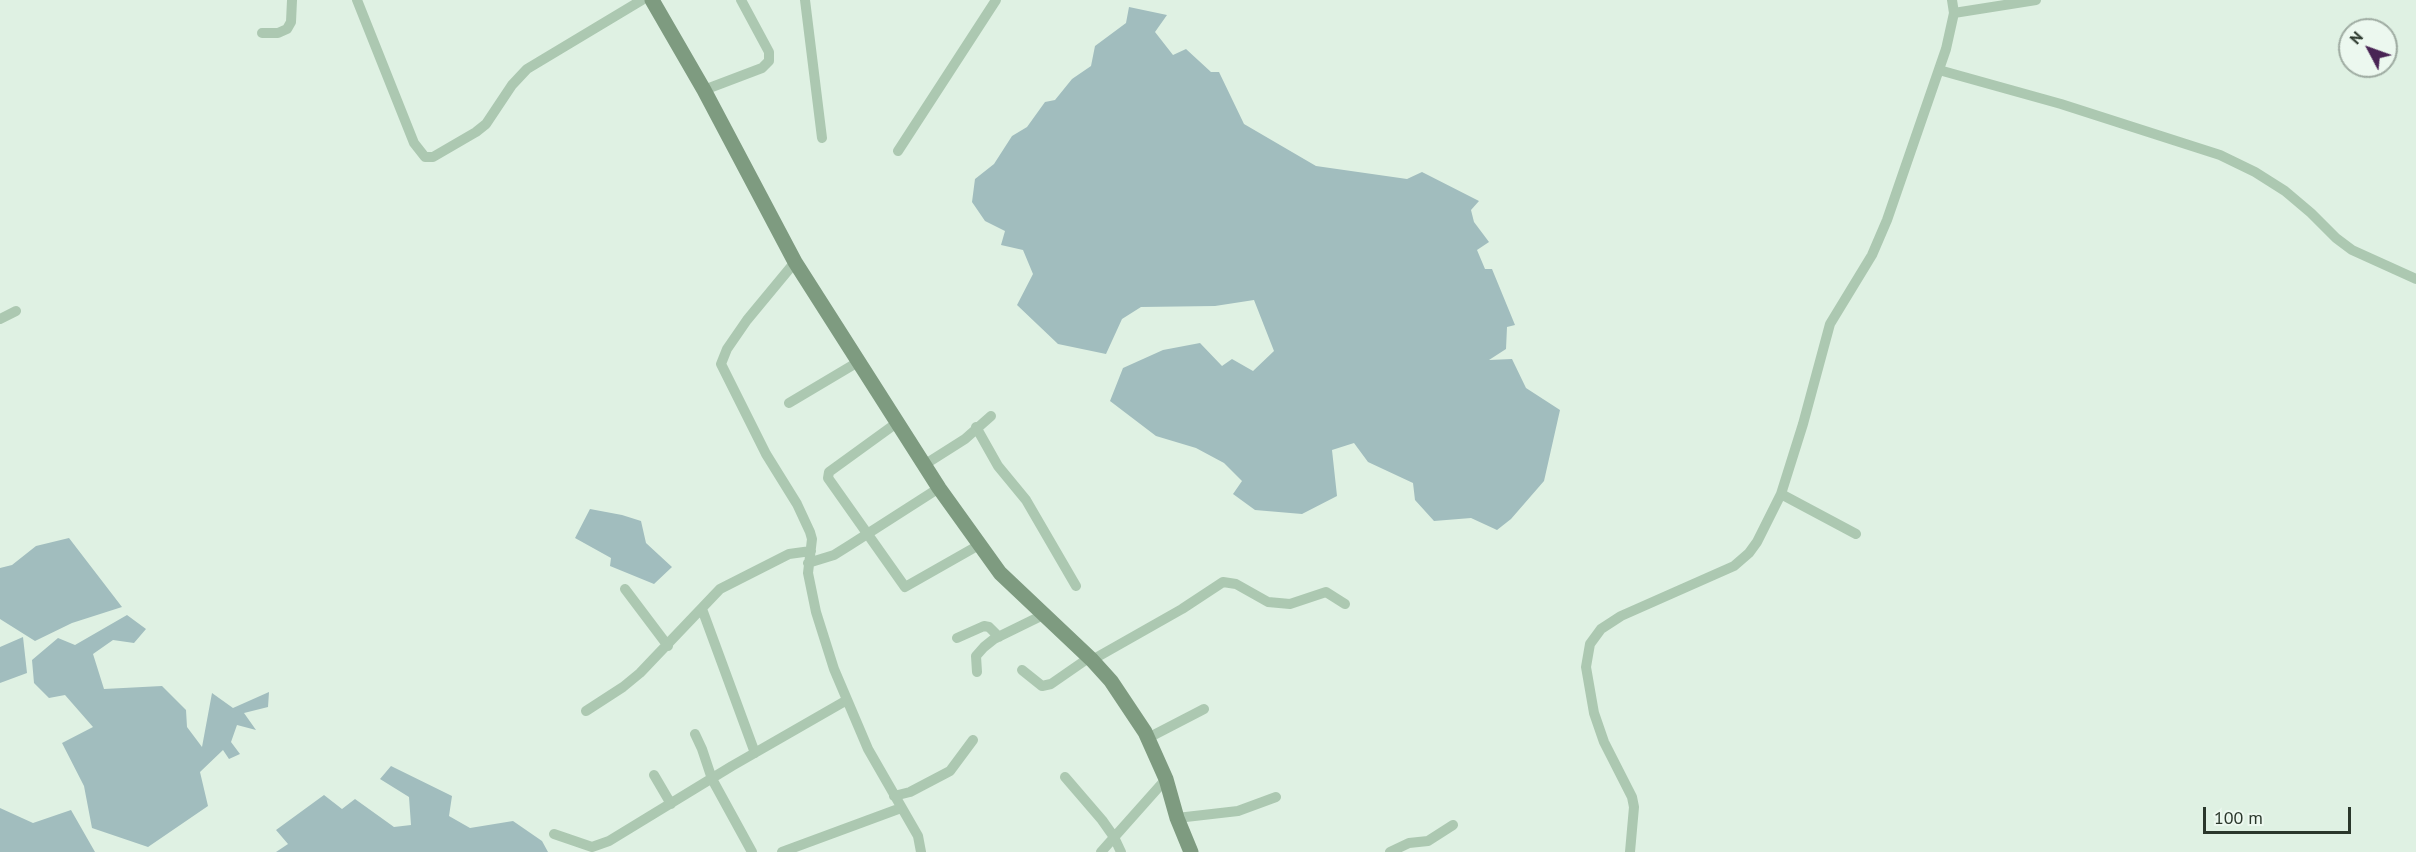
<!DOCTYPE html>
<html>
<head>
<meta charset="utf-8">
<style>
	body { margin:0 }
	#map { position:relative; width:2416px; height:852px; overflow:hidden; background:#dff1e3; font-family:"PT Sans",sans-serif }
	canvas { display:block }
	.north { position:absolute; left:2338px; top:18px; width:60px; height:60px; box-sizing:border-box; background:#ecf8ef; border:2px solid #9eaba1; border-radius:50%; rotate:311deg; font-size:16px; font-weight:700; line-height:24px; text-align:center; color:#2a372b }
	.north::after { content:''; display:block; margin:auto; width:21px; height:27px; background:#492454; clip-path:polygon(50% 0,100% 100%,50% 72%,0 100%) }
	.scale { position:absolute; left:2203px; top:807px; width:148px; height:27px; box-sizing:border-box; border:3px solid #2a372b; border-top:0; padding-left:8px; font-size:18px; line-height:21px; white-space:nowrap; color:#2a372b; -webkit-text-stroke:4px #ecf8ef; paint-order:stroke }
</style>
</head>
<body>
<div id="map">
<canvas width="2416" height="852"></canvas>
<div class="north">N</div>
<div class="scale">100 m</div>
</div>
<script>
const context = document.querySelector('canvas').getContext('2d');
context.lineJoin = 'round';
function fillPath(path, color) { context.fillStyle = color; context.fill(path, 'evenodd'); }
const toPath = rows => new Path2D(rows.map(r => 'M' + r).join(''));
function stroke(path, color, width, dash) { context.strokeStyle = color; context.lineWidth = width; context.lineCap = dash ? 'butt' : 'round'; context.setLineDash(dash || []); context.stroke(path); }
fillPath(toPath([
	[1129,7,1167,15,1155,32,1173,55,1186,49,1211,72,1219,72,1244,124,1316,166,1407,179,1422,172,1479,201,1471,210,1474,222,1489,242,1477,250,1485,269,1492,269,1515,325,1507,327,1506,349,1489,360,1512,359,1526,388,1560,410,1544,481,1511,519,1497,530,1471,518,1434,521,1415,500,1413,483,1368,462,1354,443,1332,450,1337,496,1302,514,1255,510,1233,494,1242,481,1224,463,1196,448,1156,436,1110,401,1123,368,1163,350,1200,343,1222,366,1232,359,1253,371,1274,351,1254,300,1215,306,1141,307,1122,319,1106,354,1058,344,1017,305,1033,274,1023,250,1001,245,1005,231,985,221,972,202,975,179,994,164,1012,136,1027,127,1045,102,1055,100,1072,79,1091,66,1095,46,1126,23],
	[590,509,622,515,641,521,646,543,672,567,654,584,610,566,611,558,575,538],
	[69,538,122,607,72,623,35,641,0,619,0,568,12,565,36,546],
	[127,615,146,629,134,643,113,640,93,654,104,689,162,686,186,710,187,727,202,747,212,693,233,708,269,692,268,707,244,713,256,730,237,725,231,742,240,754,229,759,223,750,200,772,208,806,148,847,92,828,84,786,62,743,93,727,65,695,49,698,34,683,32,660,58,638,75,645],
	[23,637,27,673,0,683,0,647],
	[391,766,452,796,449,816,470,828,513,821,542,841,548,852,276,852,288,844,276,830,324,795,342,809,355,799,394,827,411,825,409,797,380,779],
	[0,808,33,823,71,810,95,852,0,852]
]), '#a1bdbe');
stroke(toPath([
	[357,0,414,143,425,157,433,157,476,132,486,124,512,85,527,69,642,0],
	[805,0,822,138],
	[1954,13,2036,0],
	[262,33,278,33,287,29,291,22,292,0],
	[1939,70,2061,104,2220,155,2255,172,2285,191,2311,213,2336,238,2352,250,2416,279],
	[704,90,762,68,769,61,769,52,741,0],
	[898,151,996,0],
	[795,262,747,320,727,349,721,364,766,454,797,504,810,532,812,539,808,573,816,612,834,669,868,749,918,836,921,852],
	[0,319,16,311],
	[789,403,858,362],
	[898,422,829,472,828,478,905,587,979,545],
	[976,427,998,466,1026,500,1076,586],
	[924,465,965,439,991,416],
	[1781,494,1856,534],
	[808,563,834,555,850,545,939,488],
	[625,589,668,646],
	[702,609,755,753],
	[957,638,984,626,989,627,999,637],
	[1092,660,1182,609,1223,582,1236,584,1268,602,1290,604,1326,592,1345,604],
	[1022,670,1042,686,1051,684,1090,657],
	[977,672,976,656,984,647,994,639,1043,615],
	[586,711,623,687,640,673,720,589,789,554,811,551],
	[695,734,702,749,712,779,752,852],
	[1148,738,1204,709],
	[654,775,671,804],
	[1065,777,1102,820,1114,837,1121,852],
	[894,796,910,792,950,771,973,740],
	[1177,818,1238,811,1276,797],
	[554,834,592,847,609,841,732,766,847,700],
	[782,852,901,808],
	[1101,852,1166,779],
	[1390,852,1409,843,1428,841,1453,825],
	[1630,852,1634,807,1632,797,1604,742,1594,713,1586,667,1590,644,1601,629,1621,616,1734,566,1749,553,1757,542,1781,494,1803,424,1830,324,1872,255,1887,220,1946,49,1954,13,1952,0]
]), '#acc8b1', 10);
stroke(toPath([
	[652,0,704,90,795,262,939,488,1000,573,1092,660,1111,681,1145,732,1166,779,1177,818,1191,852]
]), '#7e9b80', 15);
</script>
</body>
</html>
